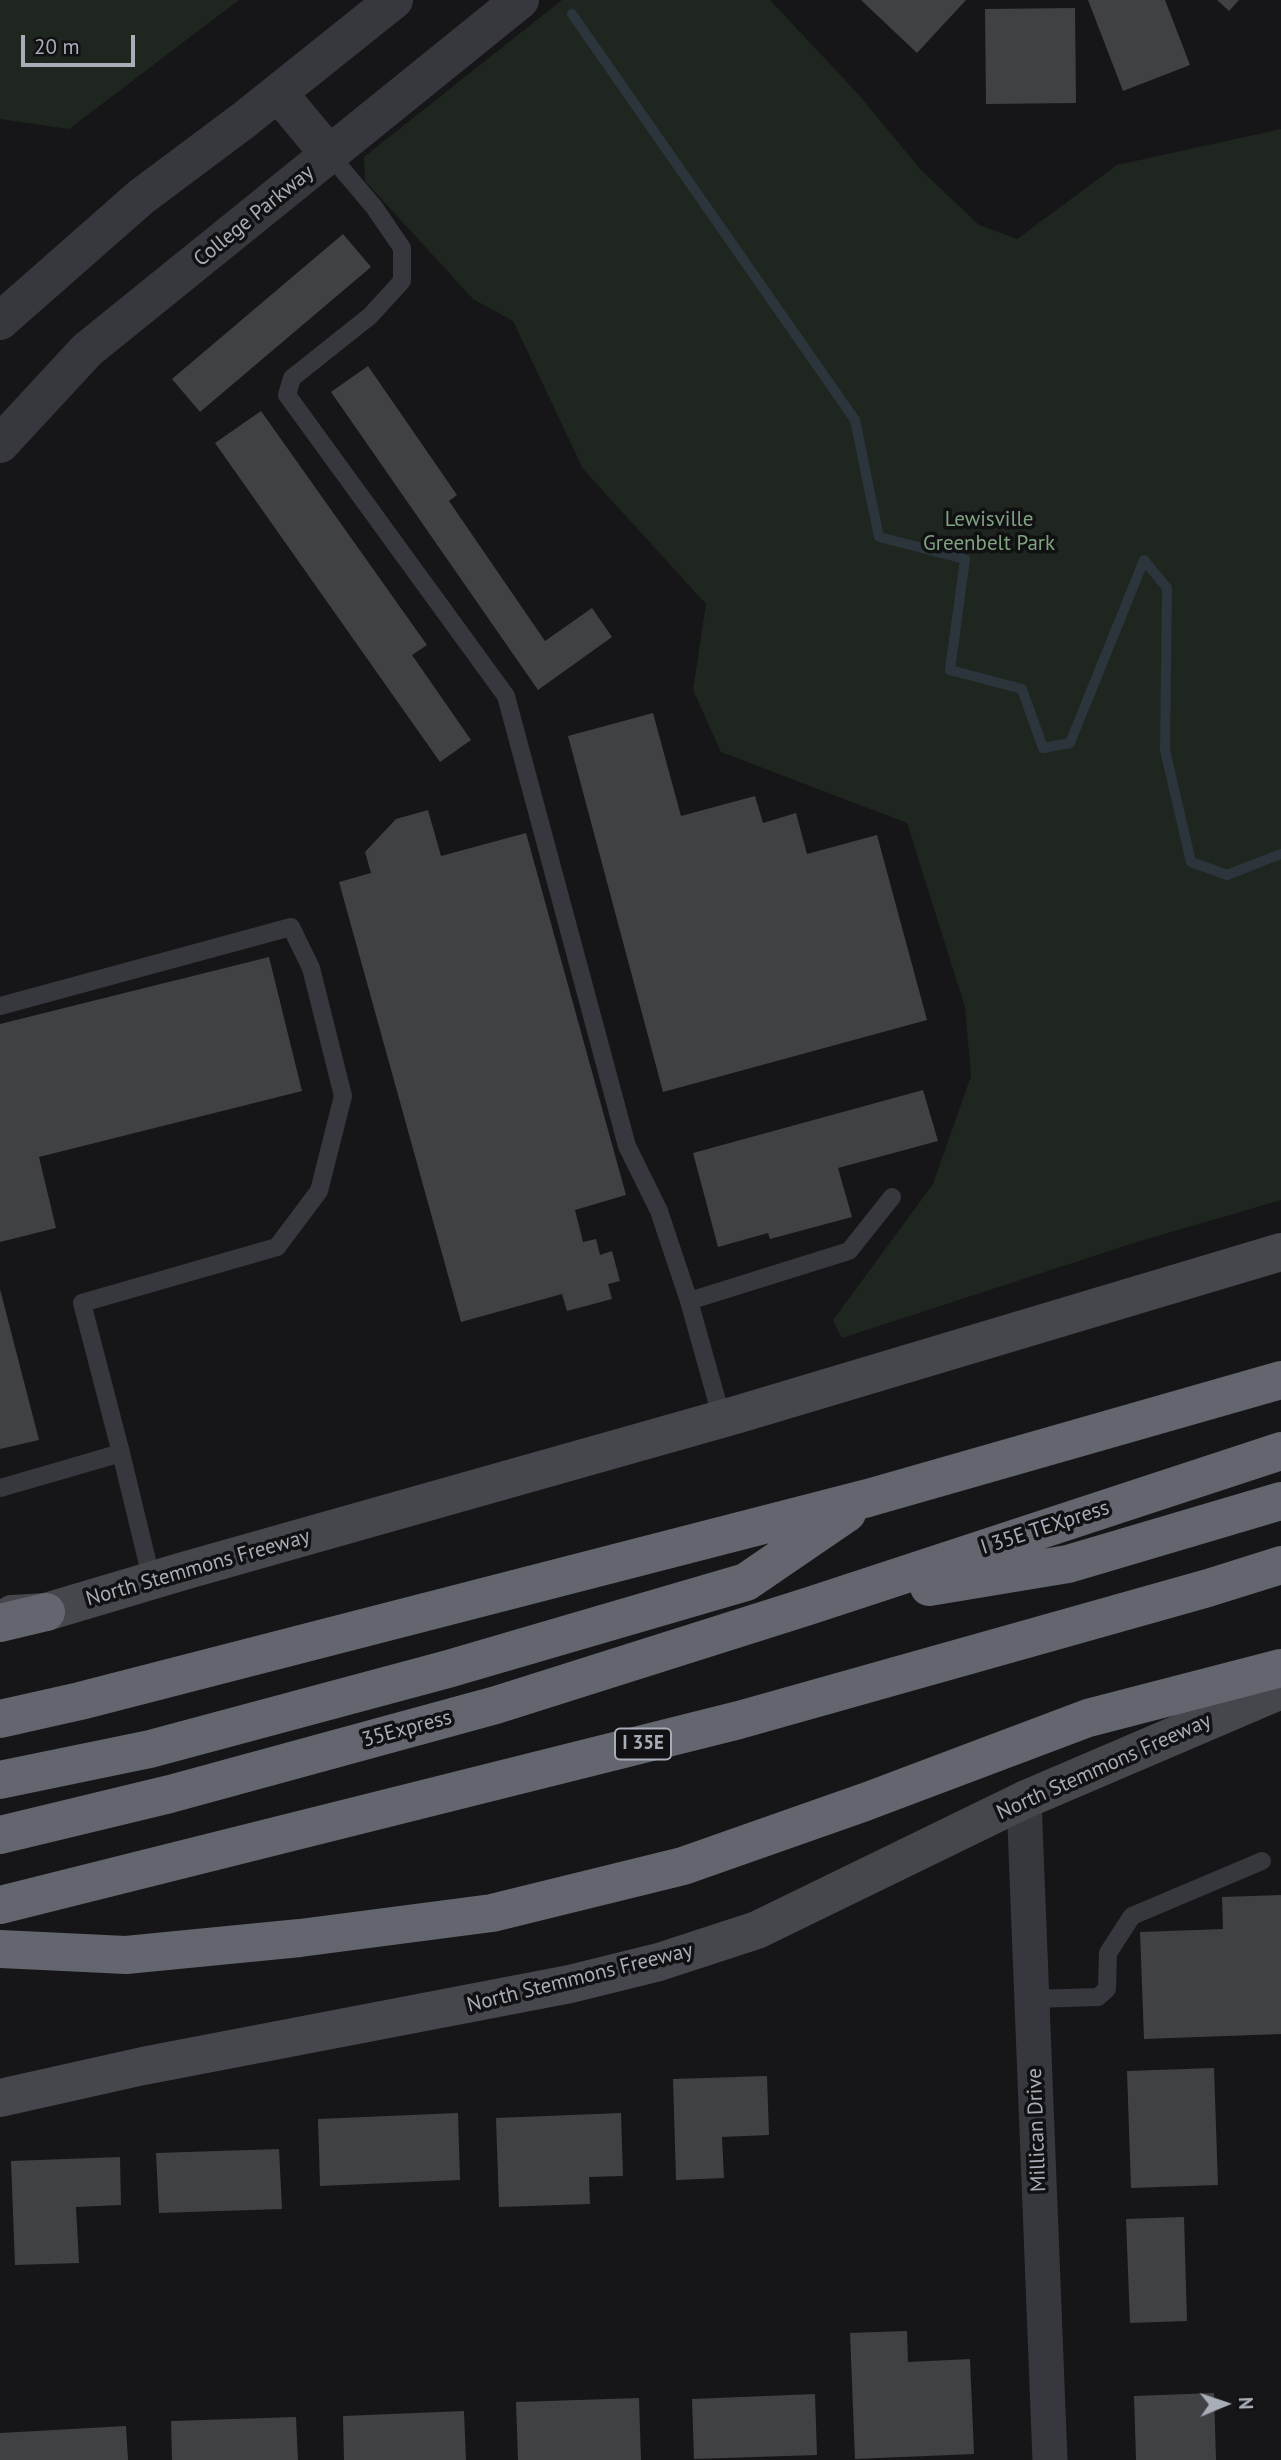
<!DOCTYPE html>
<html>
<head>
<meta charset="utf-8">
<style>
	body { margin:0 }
	#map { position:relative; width:1281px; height:2460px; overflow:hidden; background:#161618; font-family:"PT Sans",sans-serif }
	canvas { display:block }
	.north { position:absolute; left:1190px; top:2369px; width:70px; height:70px; -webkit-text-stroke:5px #111113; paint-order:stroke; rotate:88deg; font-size:19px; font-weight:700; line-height:28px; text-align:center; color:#a8adb8 }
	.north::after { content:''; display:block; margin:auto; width:24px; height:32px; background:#a8adb8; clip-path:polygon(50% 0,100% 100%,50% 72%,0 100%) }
	.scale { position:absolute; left:21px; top:35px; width:114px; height:32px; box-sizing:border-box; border:4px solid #a8adb8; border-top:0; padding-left:9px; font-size:21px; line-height:24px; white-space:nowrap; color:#a8adb8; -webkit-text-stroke:5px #111113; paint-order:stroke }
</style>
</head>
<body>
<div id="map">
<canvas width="1281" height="2460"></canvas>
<div class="north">N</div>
<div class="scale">20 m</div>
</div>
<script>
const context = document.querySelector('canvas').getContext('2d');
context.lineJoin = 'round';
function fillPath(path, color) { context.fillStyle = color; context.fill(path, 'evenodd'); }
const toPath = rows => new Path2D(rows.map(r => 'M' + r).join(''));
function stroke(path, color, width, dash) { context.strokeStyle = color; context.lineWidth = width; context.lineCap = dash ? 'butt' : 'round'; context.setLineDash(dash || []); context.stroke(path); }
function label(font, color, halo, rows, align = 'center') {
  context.font = font + ' "PT Sans",sans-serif'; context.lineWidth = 7; context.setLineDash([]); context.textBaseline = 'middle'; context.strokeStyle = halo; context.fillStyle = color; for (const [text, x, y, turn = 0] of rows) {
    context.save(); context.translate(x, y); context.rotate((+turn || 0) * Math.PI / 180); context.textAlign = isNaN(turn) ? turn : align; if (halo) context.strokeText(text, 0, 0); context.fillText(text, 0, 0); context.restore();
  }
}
fillPath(toPath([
	[0,0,239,0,69,129,0,119],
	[562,0,770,0,859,95,921,170,979,225,1017,239,1117,165,1281,129,1281,1200,1137,1242,842,1338,833,1320,933,1184,971,1076,965,1007,907,823,721,752,693,690,706,604,583,469,513,321,473,299,365,181,364,157]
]), '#1e261f');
stroke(toPath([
	[572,14,855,420,879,537,965,559,950,670,1022,689,1043,748,1070,743,1144,560,1167,588,1165,750,1191,862,1227,875,1281,854]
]), '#2c353c', 10);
fillPath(toPath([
	[861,0,966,0,917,53],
	[1088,0,1165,0,1190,65,1123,91],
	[1217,0,1239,0,1229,11],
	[1075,8,1076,103,986,104,985,9],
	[343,234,371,267,200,412,172,379],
	[368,366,457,495,449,501,545,641,592,608,612,637,538,690,331,392],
	[261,411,427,645,412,655,471,740,440,762,215,443],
	[653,713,681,816,755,796,763,823,796,813,807,854,877,835,927,1020,663,1092,568,736],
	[428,810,441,856,526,833,626,1195,575,1210,583,1242,596,1239,600,1255,612,1251,620,1281,608,1284,612,1299,567,1311,562,1294,461,1322,339,882,371,873,365,852,396,819],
	[269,957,302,1091,39,1157,56,1228,0,1242,0,1024],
	[923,1090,938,1141,838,1168,852,1217,770,1239,768,1233,718,1247,693,1153],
	[0,1289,39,1440,0,1449],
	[1281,1895,1281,2034,1144,2039,1140,1932,1223,1929,1222,1897],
	[1214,2068,1218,2185,1131,2188,1127,2071],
	[767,2076,769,2135,722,2137,724,2178,676,2180,673,2079],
	[458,2113,460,2180,320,2186,318,2119],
	[621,2113,623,2176,589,2177,590,2204,499,2207,496,2118],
	[279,2149,282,2209,159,2213,156,2153],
	[120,2157,121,2205,76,2207,79,2263,15,2265,11,2161],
	[1184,2217,1187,2321,1130,2323,1126,2219],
	[907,2331,908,2362,970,2359,974,2454,855,2459,850,2333],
	[1214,2393,1216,2460,1136,2460,1134,2396],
	[815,2394,817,2455,694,2459,692,2399],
	[639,2398,641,2460,518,2460,516,2402],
	[464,2411,466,2460,344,2460,343,2416],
	[296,2417,298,2460,172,2460,171,2421],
	[126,2426,128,2460,0,2460,0,2433]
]), '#404145');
stroke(toPath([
	[330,155,374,207,402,248,402,281,370,316,292,378,287,395,506,696,627,1146,659,1211,689,1301,722,1419],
	[0,1006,291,927,311,968,343,1096,319,1191,277,1247,82,1303,121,1453],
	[689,1301,849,1251,892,1197],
	[0,1488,121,1453,152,1581],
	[1032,1999,1098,1997,1107,1989,1108,1953,1132,1916,1262,1861]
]), '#37383d', 18);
stroke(toPath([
	[1024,1800,1050,2460]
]), '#37383d', 35);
stroke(toPath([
	[278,93,330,155],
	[0,321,141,197,244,120,394,0],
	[0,444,87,350,520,0]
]), '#37383d', 38);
stroke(toPath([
	[12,1614,46,1612,187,1570,739,1414,1281,1252],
	[0,2098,143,2066,570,1984,659,1962,757,1930,1024,1800,1281,1690]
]), '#45474d', 38);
stroke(toPath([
	[929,1587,1068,1564,1281,1501],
	[0,1623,46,1612],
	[0,1719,80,1701,868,1498,1281,1380],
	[0,1780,150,1749,448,1669,746,1582,847,1513],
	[0,1835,170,1794,496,1705,809,1606,1281,1451],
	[0,1905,739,1720,1208,1588,1281,1565],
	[0,1949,126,1955,300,1938,492,1913,683,1866,865,1802,1088,1718,1281,1668]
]), '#63666e', 38);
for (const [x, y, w] of [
	[643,1744,56]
]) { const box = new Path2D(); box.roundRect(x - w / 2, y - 15.5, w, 31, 5); context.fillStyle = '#111113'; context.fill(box); stroke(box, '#a8adb8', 2); }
label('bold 19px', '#a8adb8', null, [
	["I 35E",643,1744]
]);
label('21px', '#a8adb8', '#111113', [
	["College Parkway",254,216,-39],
	["I 35E TEXpress",1045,1528,-18],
	["North Stemmons Freeway",198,1568,-16],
	["35Express",407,1729,-15],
	["North Stemmons Freeway",1104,1767,-24],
	["North Stemmons Freeway",580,1978,-14],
	["Millican Drive",1037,2130,-92]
]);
label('21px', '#7fa381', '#111113', [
	["Lewisville",989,520],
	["Greenbelt Park",989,544]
]);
</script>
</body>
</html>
